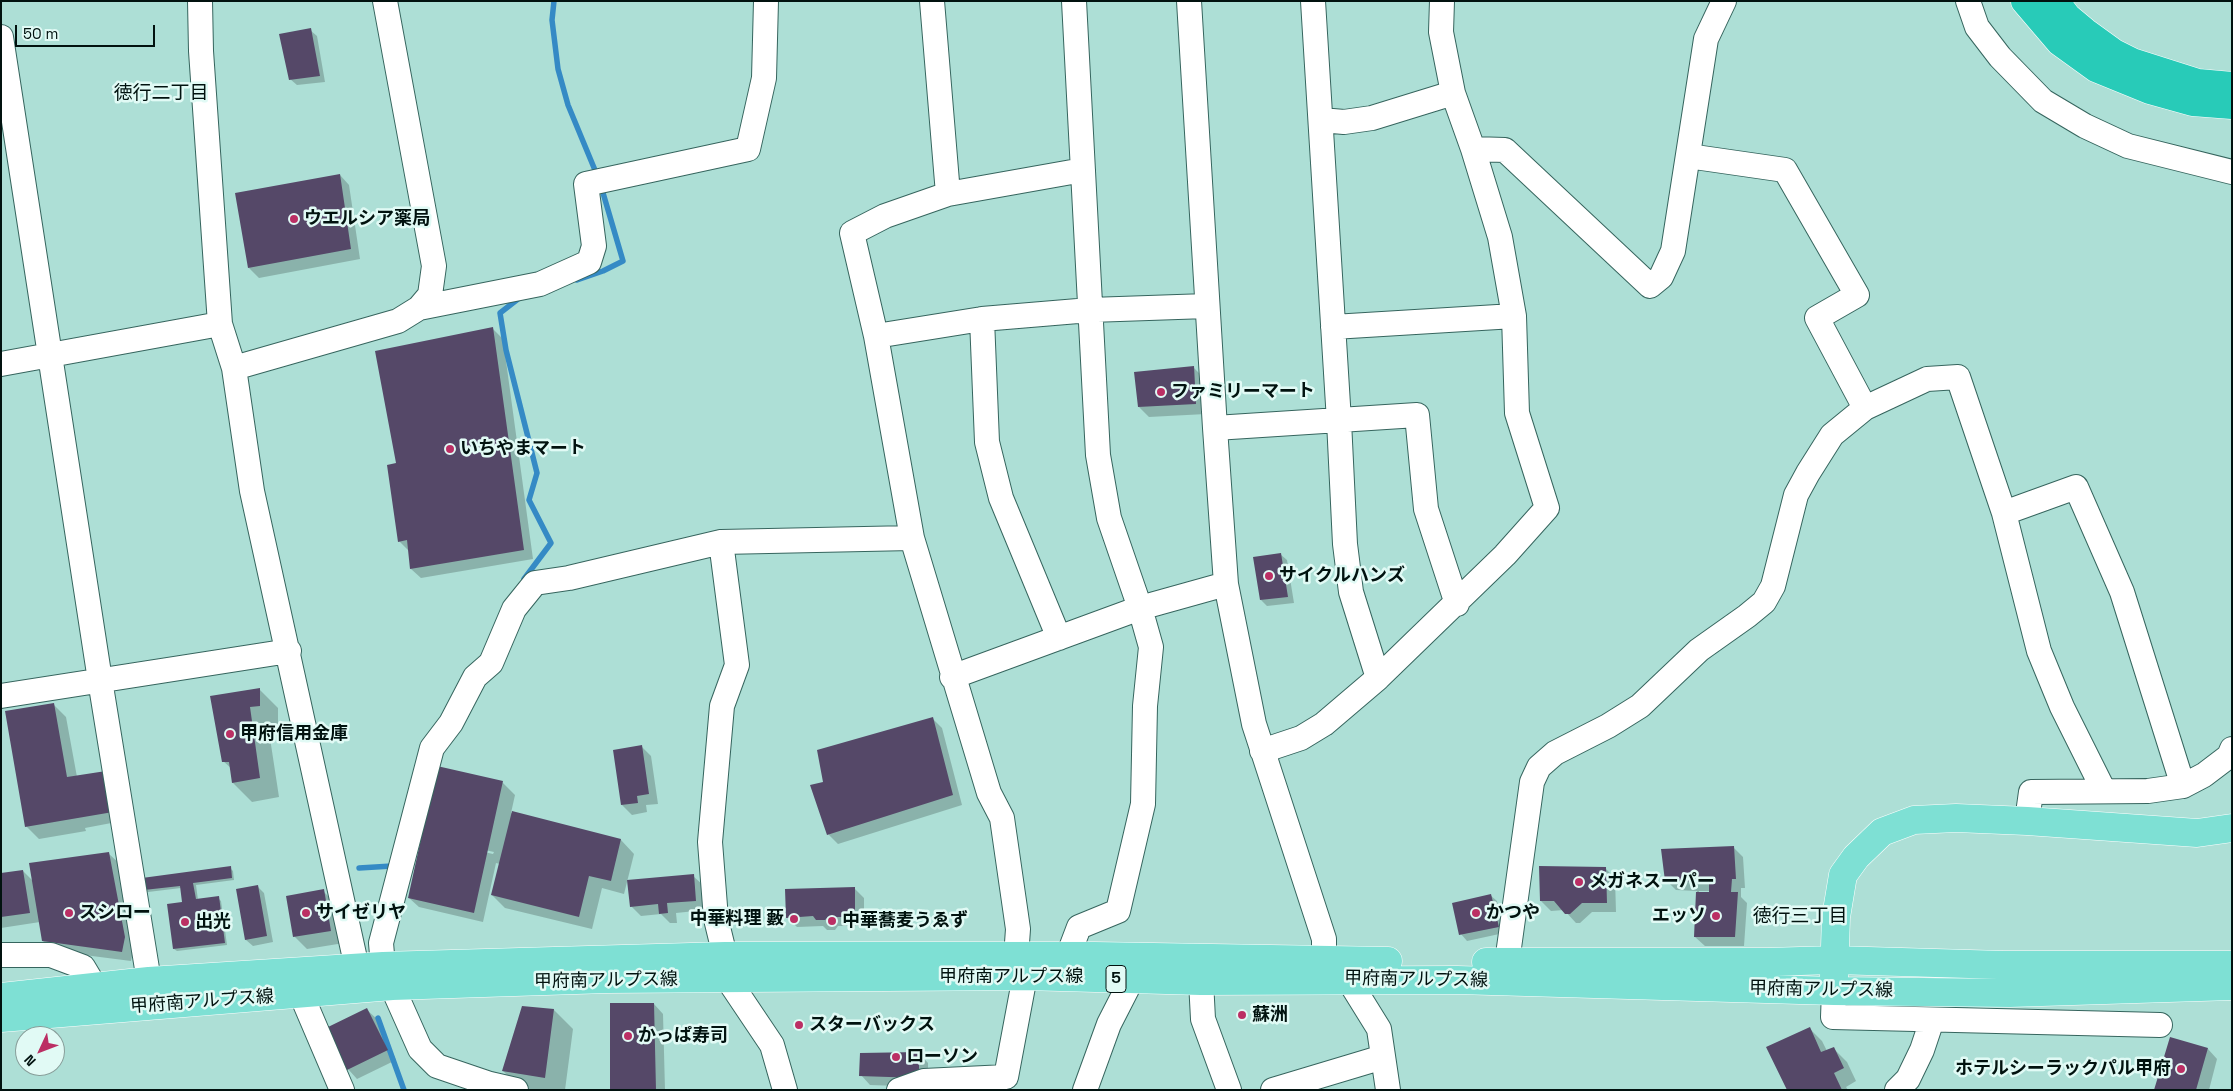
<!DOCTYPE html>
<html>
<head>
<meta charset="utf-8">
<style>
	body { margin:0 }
	#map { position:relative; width:2233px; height:1091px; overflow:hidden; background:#addfd6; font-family:"Space Grotesk",sans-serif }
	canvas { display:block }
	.frame { position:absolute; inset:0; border:2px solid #01120f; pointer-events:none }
	.north { position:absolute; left:15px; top:1026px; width:50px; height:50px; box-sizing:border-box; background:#e1faf5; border:1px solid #879d99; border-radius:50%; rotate:227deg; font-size:14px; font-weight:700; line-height:20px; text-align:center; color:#01120f }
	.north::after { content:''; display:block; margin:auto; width:18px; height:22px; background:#bb2f64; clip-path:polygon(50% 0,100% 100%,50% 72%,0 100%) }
	.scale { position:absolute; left:15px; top:25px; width:140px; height:22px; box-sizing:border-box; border:2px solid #01120f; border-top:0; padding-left:6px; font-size:15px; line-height:18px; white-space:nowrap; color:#01120f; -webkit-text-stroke:4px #e1faf5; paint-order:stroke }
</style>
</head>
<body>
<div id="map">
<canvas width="2233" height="1091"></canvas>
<div class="frame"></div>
<div class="north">N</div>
<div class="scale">50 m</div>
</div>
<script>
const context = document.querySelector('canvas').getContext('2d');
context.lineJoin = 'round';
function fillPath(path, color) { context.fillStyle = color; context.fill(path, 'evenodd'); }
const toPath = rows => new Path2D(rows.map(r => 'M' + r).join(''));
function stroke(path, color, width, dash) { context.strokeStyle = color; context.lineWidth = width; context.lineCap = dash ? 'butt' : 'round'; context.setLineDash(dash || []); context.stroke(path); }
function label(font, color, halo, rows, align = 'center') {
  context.font = font + ' "Space Grotesk","Noto Sans JP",sans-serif'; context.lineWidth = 5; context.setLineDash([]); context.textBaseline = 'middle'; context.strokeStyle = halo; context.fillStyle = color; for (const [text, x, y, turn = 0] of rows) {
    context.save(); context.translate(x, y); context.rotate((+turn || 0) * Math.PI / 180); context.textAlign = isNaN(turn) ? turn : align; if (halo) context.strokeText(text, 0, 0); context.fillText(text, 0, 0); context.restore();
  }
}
fillPath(toPath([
	[310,30,317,36,325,82,297,85,290,79],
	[340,175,349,185,360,259,259,278,249,268],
	[493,329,503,339,533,559,421,578,411,569,409,551,399,541],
	[1194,368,1203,377,1206,414,1149,417,1139,407],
	[1280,554,1287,560,1294,603,1267,606,1261,600],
	[259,689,278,708,278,725,268,725,279,797,252,802,233,783,232,769,223,761,212,698],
	[53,704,66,717,77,777,122,821,85,828,86,831,39,839,26,826],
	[932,718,942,728,962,805,838,844,829,835,812,786,825,783],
	[641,746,651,756,658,804,646,805,647,812,632,815,622,805],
	[438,768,502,782,515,795,511,813,621,840,634,854,624,894,602,888,592,929,505,908,492,895,500,864,496,863,483,922,419,907,409,898],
	[436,839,494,852,493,854,436,841],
	[1733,847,1743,857,1745,888,1741,888,1741,897,1747,903,1744,946,1705,946,1695,937,1697,891,1676,890,1666,880],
	[1699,891,1710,891,1710,893,1699,893],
	[109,854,119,863,134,947,131,961,53,951,43,941,40,922,1,928,1,874,23,871,33,881],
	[230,868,233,871,234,880,196,885,198,900,218,898,221,901,227,945,177,951,174,949,183,903,181,888,148,892,145,890],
	[1605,868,1615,878,1616,912,1592,912,1580,923,1576,923,1564,910,1551,911,1541,901],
	[693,876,703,885,705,910,676,913,677,923,670,923,661,914,641,916,631,906],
	[258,887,264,893,273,942,253,946,246,940],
	[854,888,864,898,864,926,838,926,835,930,827,930,823,926,797,927,787,917],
	[323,891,336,904,344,943,307,949,294,936],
	[1490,895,1497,901,1504,933,1467,941,1461,934],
	[654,1004,663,1014,665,1090,611,1090],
	[523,1007,554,1010,573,1029,565,1090,522,1090,503,1071],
	[367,1010,377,1019,396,1060,357,1079,348,1069],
	[1809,1028,1822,1041,1827,1051,1834,1049,1847,1062,1856,1081,1846,1087,1848,1090,1788,1090],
	[2208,1049,2217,1059,2209,1090,2156,1090],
	[919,1053,928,1063,928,1087,870,1085,861,1075]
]), '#0003');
stroke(toPath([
	[554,1,552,20,558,69,568,105,597,175],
	[577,280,603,271,623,261,601,186],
	[518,299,500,313,506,350,537,473,529,500,551,543,524,579],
	[359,868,392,866,392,863],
	[378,1018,404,1090]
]), '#358ac5', 5.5);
fillPath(toPath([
	[311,28,320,76,289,80,279,34],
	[340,174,351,249,248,268,235,193],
	[493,327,524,550,410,569,407,540,398,542,387,465,396,463,375,351],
	[1194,366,1196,404,1138,407,1134,372],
	[1281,553,1288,597,1260,600,1253,557],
	[260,688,260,706,250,707,260,778,232,783,229,762,222,762,210,696],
	[54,703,67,777,106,771,113,812,25,827,5,711],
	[933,717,953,795,827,835,810,785,823,782,817,750],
	[642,745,649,794,637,796,638,803,621,805,613,750],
	[437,766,503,781,474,913,408,898],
	[512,811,621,839,611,881,589,876,579,917,491,895],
	[1734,846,1736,879,1732,879,1731,892,1738,892,1735,937,1694,937,1696,892,1709,892,1709,882,1665,881,1661,849],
	[109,852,125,937,122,952,42,941,29,863],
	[231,866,232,878,193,883,196,899,219,896,225,943,173,949,167,904,182,902,180,886,144,890,142,878],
	[1539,866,1606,867,1607,903,1582,903,1570,914,1565,914,1554,901,1540,901],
	[23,870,30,913,1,917,1,873],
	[694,874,696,901,667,903,668,913,659,914,658,904,630,907,627,880],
	[258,885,267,936,245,940,236,889],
	[855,887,855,917,828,917,825,920,816,920,813,916,786,918,785,889],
	[324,889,331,931,293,937,286,896],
	[1491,894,1499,927,1459,935,1452,903],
	[610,1003,654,1003,656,1090,610,1090],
	[522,1006,554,1009,545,1078,502,1071],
	[367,1008,388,1050,347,1070,326,1028],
	[1810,1027,1821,1052,1834,1047,1844,1068,1834,1073,1842,1090,1787,1090,1766,1047],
	[2170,1037,2208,1048,2196,1090,2154,1090],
	[919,1052,919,1078,859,1076,860,1053]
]), '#554868');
const minor = toPath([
	[200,1,201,51,220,324,234,368,252,491,361,986],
	[932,1,948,194,885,216,852,233,876,336,912,538,989,793,1002,818,1018,929,1016,957],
	[1189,1,1215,428,1226,584,1254,724,1324,939,1324,977],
	[1313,1,1339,421,1345,544,1351,592,1378,678],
	[1968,1,1977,27,2000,57,2043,101,2085,126,2128,146,2232,172],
	[1,37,100,680,149,981],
	[1321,120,1344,122,1372,118,1453,93],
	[1473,149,1505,150,1650,286,1661,277,1673,251,1706,39,1724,1],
	[1688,156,1785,170,1857,295,1817,318,1865,408],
	[948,194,1083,170],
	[419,308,540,284,589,262,594,246,586,184,748,149,764,78,766,1],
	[982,319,987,442,1001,498,1059,638],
	[1333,327,1514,316],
	[876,336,982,319,1090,310,1207,306],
	[1,364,220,324],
	[234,368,398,321,419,308,430,295,434,266,385,1],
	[1215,428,1417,415,1426,509,1457,604],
	[2004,513,2076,487,2122,592,2183,786],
	[721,542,737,665,722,706,710,842,716,919,725,956,727,978,772,1045,785,1090],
	[952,677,1140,608,1226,584],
	[1,696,289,651],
	[1262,751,1301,738,1324,724,1378,678,1505,555,1547,508,1517,413,1514,316,1500,237,1473,149,1453,93,1441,32,1442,1],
	[2027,821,2031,792,2148,791,2183,786,2204,775,2229,756,2232,749],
	[1,955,51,955,83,967,95,987],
	[1068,956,1079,927,1118,911,1143,804,1145,706,1151,647,1140,608,1109,518,1098,455,1074,1],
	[1507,962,1532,782,1539,767,1555,753,1608,726,1640,706,1699,650,1747,616,1764,602,1773,586,1796,495,1808,473,1832,435,1865,408,1927,379,1958,377,2004,513,2039,651,2062,707,2104,791],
	[1348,979,1379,1029,1388,1090],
	[1201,981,1203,1019,1229,1090],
	[1834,991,1833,1017,2160,1025],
	[301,994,342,1090],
	[516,1090,490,1084,437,1066,420,1049,383,966,381,943,432,748,451,723,475,677,491,663,514,609,535,583,569,578,721,542,912,538],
	[899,1090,924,1081,1006,1077,1025,976],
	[1085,1090,1109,1024,1132,979],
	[1273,1090,1383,1057],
	[1897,1090,1908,1079,1922,1050,1932,1020]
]);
const major = toPath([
	[1486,962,1767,962,1834,960,2003,965,2232,965],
	[1834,977,1836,917,1843,875,1856,857,1882,832,1914,820,1956,818,2027,821,2197,833,2232,828],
	[1,997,149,981,383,966,725,956,1095,956,1388,961],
	[1,1018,392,986,607,979,1025,976,1201,981,1457,980,1834,991,2010,993,2232,986]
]);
const highway = toPath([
	[2025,1,2060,42,2096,68,2150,90,2193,102,2232,105],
	[2055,1,2067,17,2085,32,2114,53,2132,62,2198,83,2232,86]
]);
stroke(minor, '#36655e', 26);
stroke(major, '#fff', 29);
stroke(highway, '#fff', 29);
stroke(minor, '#fff', 24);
stroke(major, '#7ee0d4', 28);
stroke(highway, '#28cbb8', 28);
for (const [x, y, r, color] of [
	[294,219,5,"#bb2f64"],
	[1161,392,5,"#bb2f64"],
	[450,449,5,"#bb2f64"],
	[1269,576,5,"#bb2f64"],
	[230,734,5,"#bb2f64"],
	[1579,882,5,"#bb2f64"],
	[69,913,5,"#bb2f64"],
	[306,913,5,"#bb2f64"],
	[1476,913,5,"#bb2f64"],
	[1716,916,5,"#bb2f64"],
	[794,919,5,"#bb2f64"],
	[832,921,5,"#bb2f64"],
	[185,922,5,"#bb2f64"],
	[1242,1015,5,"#bb2f64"],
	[799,1025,5,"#bb2f64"],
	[628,1036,5,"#bb2f64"],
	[896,1057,5,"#bb2f64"],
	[2181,1069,5,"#bb2f64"]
]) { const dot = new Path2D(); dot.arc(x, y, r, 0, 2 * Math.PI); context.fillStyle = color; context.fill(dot); stroke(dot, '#e1faf5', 2); }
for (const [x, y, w] of [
	[1116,979,20]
]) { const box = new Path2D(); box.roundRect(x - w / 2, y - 13.5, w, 27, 4); context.fillStyle = '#e1faf5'; context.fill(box); stroke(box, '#01120f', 1); }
label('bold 16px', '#01120f', null, [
	["5",1116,979]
]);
label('bold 18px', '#01120f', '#e1faf5', [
	["ウエルシア薬局",304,219],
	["ファミリーマート",1171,392],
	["いちやまマート",460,449],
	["サイクルハンズ",1279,576],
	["甲府信用金庫",240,734],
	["メガネスーパー",1589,882],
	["スシロー",79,913],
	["サイゼリヤ",316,913],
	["かつや",1486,913],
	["エッソ",1706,916,"right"],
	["中華料理 藪",784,919,"right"],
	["中華蕎麦うゑず",842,921],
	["出光",195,922],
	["蘇洲",1252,1015],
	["スターバックス",809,1025],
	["かっぱ寿司",638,1036],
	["ローソン",906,1057],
	["ホテルシーラックパル甲府",2171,1069,"right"]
], 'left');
label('18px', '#01120f', '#e1faf5', [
	["甲府南アルプス線",1011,977],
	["甲府南アルプス線",1416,980,1],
	["甲府南アルプス線",606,981,-1],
	["甲府南アルプス線",1821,990,1],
	["甲府南アルプス線",202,1002,-4]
]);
label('19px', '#01120f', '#e1faf5', [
	["徳行二丁目",161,94],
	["徳行三丁目",1800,917]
]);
</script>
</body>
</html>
